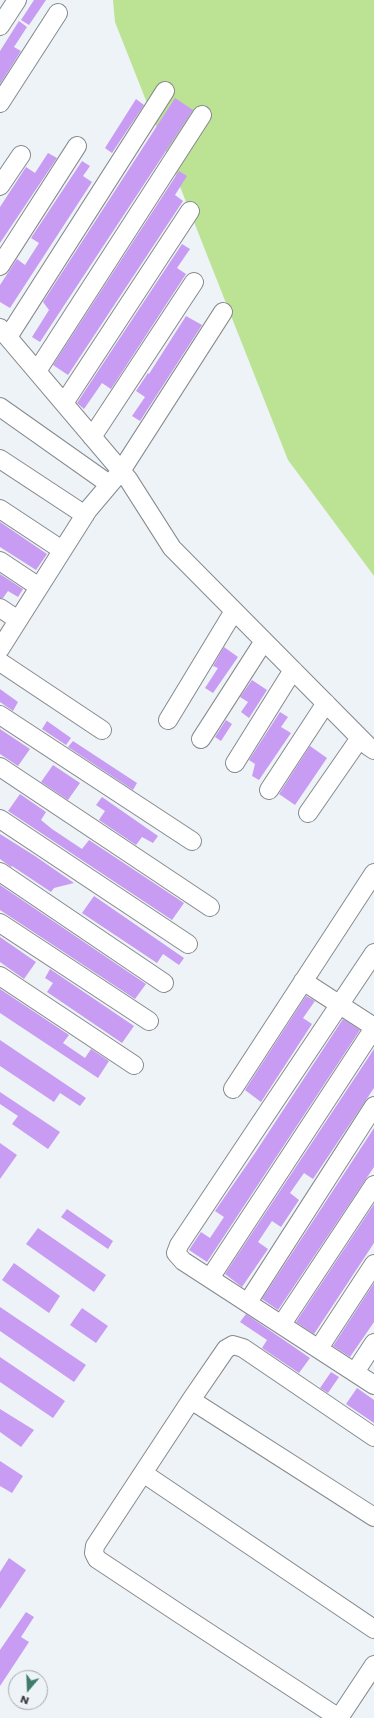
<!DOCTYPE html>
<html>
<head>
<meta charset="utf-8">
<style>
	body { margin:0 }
	#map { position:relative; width:374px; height:1718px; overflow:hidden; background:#eef3f7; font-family:Poppins,sans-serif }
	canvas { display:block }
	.north { position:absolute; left:8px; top:1670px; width:40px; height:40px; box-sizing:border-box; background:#eef3f7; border:1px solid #a6aaad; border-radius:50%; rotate:199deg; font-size:11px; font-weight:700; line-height:16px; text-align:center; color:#3b3d3e }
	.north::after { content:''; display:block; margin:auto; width:14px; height:18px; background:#3e7c69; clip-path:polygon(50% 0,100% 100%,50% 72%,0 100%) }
</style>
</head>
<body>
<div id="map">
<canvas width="374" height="1718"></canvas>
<div class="north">N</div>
</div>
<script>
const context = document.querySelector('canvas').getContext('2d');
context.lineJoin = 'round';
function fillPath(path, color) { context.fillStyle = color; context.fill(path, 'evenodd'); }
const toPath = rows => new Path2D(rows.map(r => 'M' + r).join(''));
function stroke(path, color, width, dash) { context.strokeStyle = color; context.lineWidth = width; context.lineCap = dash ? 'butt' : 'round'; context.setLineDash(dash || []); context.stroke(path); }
fillPath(toPath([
	[113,0,374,0,374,576,288,460,115,22]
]), '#bce393');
fillPath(toPath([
	[34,0,46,0,29,25,21,20],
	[19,21,27,27,14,47,21,51,0,84,0,51],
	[175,98,193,110,40,342,32,337,49,310,43,302],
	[136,99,144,105,112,153,105,148],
	[48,153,57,158,0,243,0,207,26,167,35,173],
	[82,161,90,166,83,176,92,182,10,308,0,302,0,285,17,259,25,265,39,243,31,238],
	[179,171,187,176,175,195,183,201,68,375,53,365],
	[182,244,190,249,177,268,186,274,111,389,102,383,84,409,77,403],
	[186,316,202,325,140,421,132,416,145,397,136,391,148,373,149,374],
	[0,522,47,554,36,570,0,547],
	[0,574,23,589,18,597,8,591,3,598,0,598],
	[224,647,238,657,213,693,205,688,218,668,213,666],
	[252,680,267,690,249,718,241,712,248,702,240,697],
	[0,689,18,702,13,711,0,702],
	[280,712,288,717,281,727,291,733,259,780,252,776,255,764,249,760],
	[226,720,232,724,221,741,215,737],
	[47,721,71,738,66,745,42,729],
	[0,729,30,749,18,766,0,754],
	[73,741,137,783,133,790,68,747],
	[310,746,327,758,295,805,279,794],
	[53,765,80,783,68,800,41,782],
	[20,794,46,812,41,820,52,829,82,849,89,840,184,903,172,920,8,811],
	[102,797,158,836,153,843,142,837,136,845,99,820,105,811,96,805],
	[0,834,35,856,74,883,54,888,51,892,12,866,11,867,0,859],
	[0,885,146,984,135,999,0,910],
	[94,896,184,958,179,965,163,954,157,963,82,913],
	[0,937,36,962,24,979,0,962],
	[50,969,134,1026,122,1043,47,992,53,983,45,978],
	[0,989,69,1035,63,1043,85,1058,91,1049,109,1061,98,1078,0,1013],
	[306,996,315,1001,303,1018,312,1024,261,1102,245,1090],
	[343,1019,360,1030,207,1262,189,1250,201,1232,210,1238,224,1217,215,1211,255,1153],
	[0,1040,86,1098,80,1106,60,1093,54,1102,0,1066],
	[374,1049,374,1088,313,1179,304,1173,290,1193,299,1200,281,1227,272,1221,258,1242,268,1249,242,1287,225,1274],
	[0,1092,60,1132,48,1149,12,1124,18,1116,0,1104],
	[374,1128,374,1167,278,1310,262,1299],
	[0,1143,17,1155,0,1179],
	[374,1204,374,1243,314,1334,296,1322],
	[67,1209,113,1241,108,1249,61,1217],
	[38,1228,106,1275,94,1292,26,1244],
	[14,1263,60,1296,49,1313,2,1280],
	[374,1283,374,1322,350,1357,333,1346],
	[0,1307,86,1365,74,1382,0,1331],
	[82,1308,108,1326,96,1343,70,1325],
	[246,1314,310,1358,299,1373,262,1348,267,1340,240,1322],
	[0,1357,65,1401,53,1418,0,1382],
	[331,1372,339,1377,328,1393,320,1388],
	[357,1388,374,1400,374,1423,346,1404],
	[0,1409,34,1430,21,1447,0,1432],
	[0,1461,23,1476,12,1493,0,1486],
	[9,1558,26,1570,0,1609,0,1572],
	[26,1612,34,1617,21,1637,29,1642,0,1686,0,1650]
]), '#c89cf2');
const minor = toPath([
	[0,26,17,0],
	[0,103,58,13],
	[0,186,21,155],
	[0,266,77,146],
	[0,328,128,479,172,548,368,746,374,750],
	[8,337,165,91],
	[37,371,202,115],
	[64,403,190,211],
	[0,407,109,484],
	[92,437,194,282],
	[0,459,85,515],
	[0,509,62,550],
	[0,561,39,587],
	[0,608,18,620],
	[0,649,88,510,121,471,223,312],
	[0,662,102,730],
	[0,715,192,841],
	[168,720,234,611],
	[201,739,264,641],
	[235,763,293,670],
	[0,767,210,907],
	[269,790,326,703],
	[308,813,360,738],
	[0,819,188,944],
	[0,872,164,983],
	[0,923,149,1021],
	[374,953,257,1128,179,1245,176,1253,183,1261,374,1385],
	[0,976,134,1065],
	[303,981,374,1027],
	[233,1089,374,873],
	[210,1278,374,1028],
	[248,1302,374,1106],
	[282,1324,374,1185],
	[319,1348,374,1264],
	[355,1372,374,1343],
	[191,1400,374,1517],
	[143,1473,374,1629],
	[339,1718,180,1614,97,1559,94,1553,95,1546,191,1400,226,1349,233,1345,243,1348,374,1437],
	[339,1718,374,1665]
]);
stroke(minor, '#868a8e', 20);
stroke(minor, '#fff', 18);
</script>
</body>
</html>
